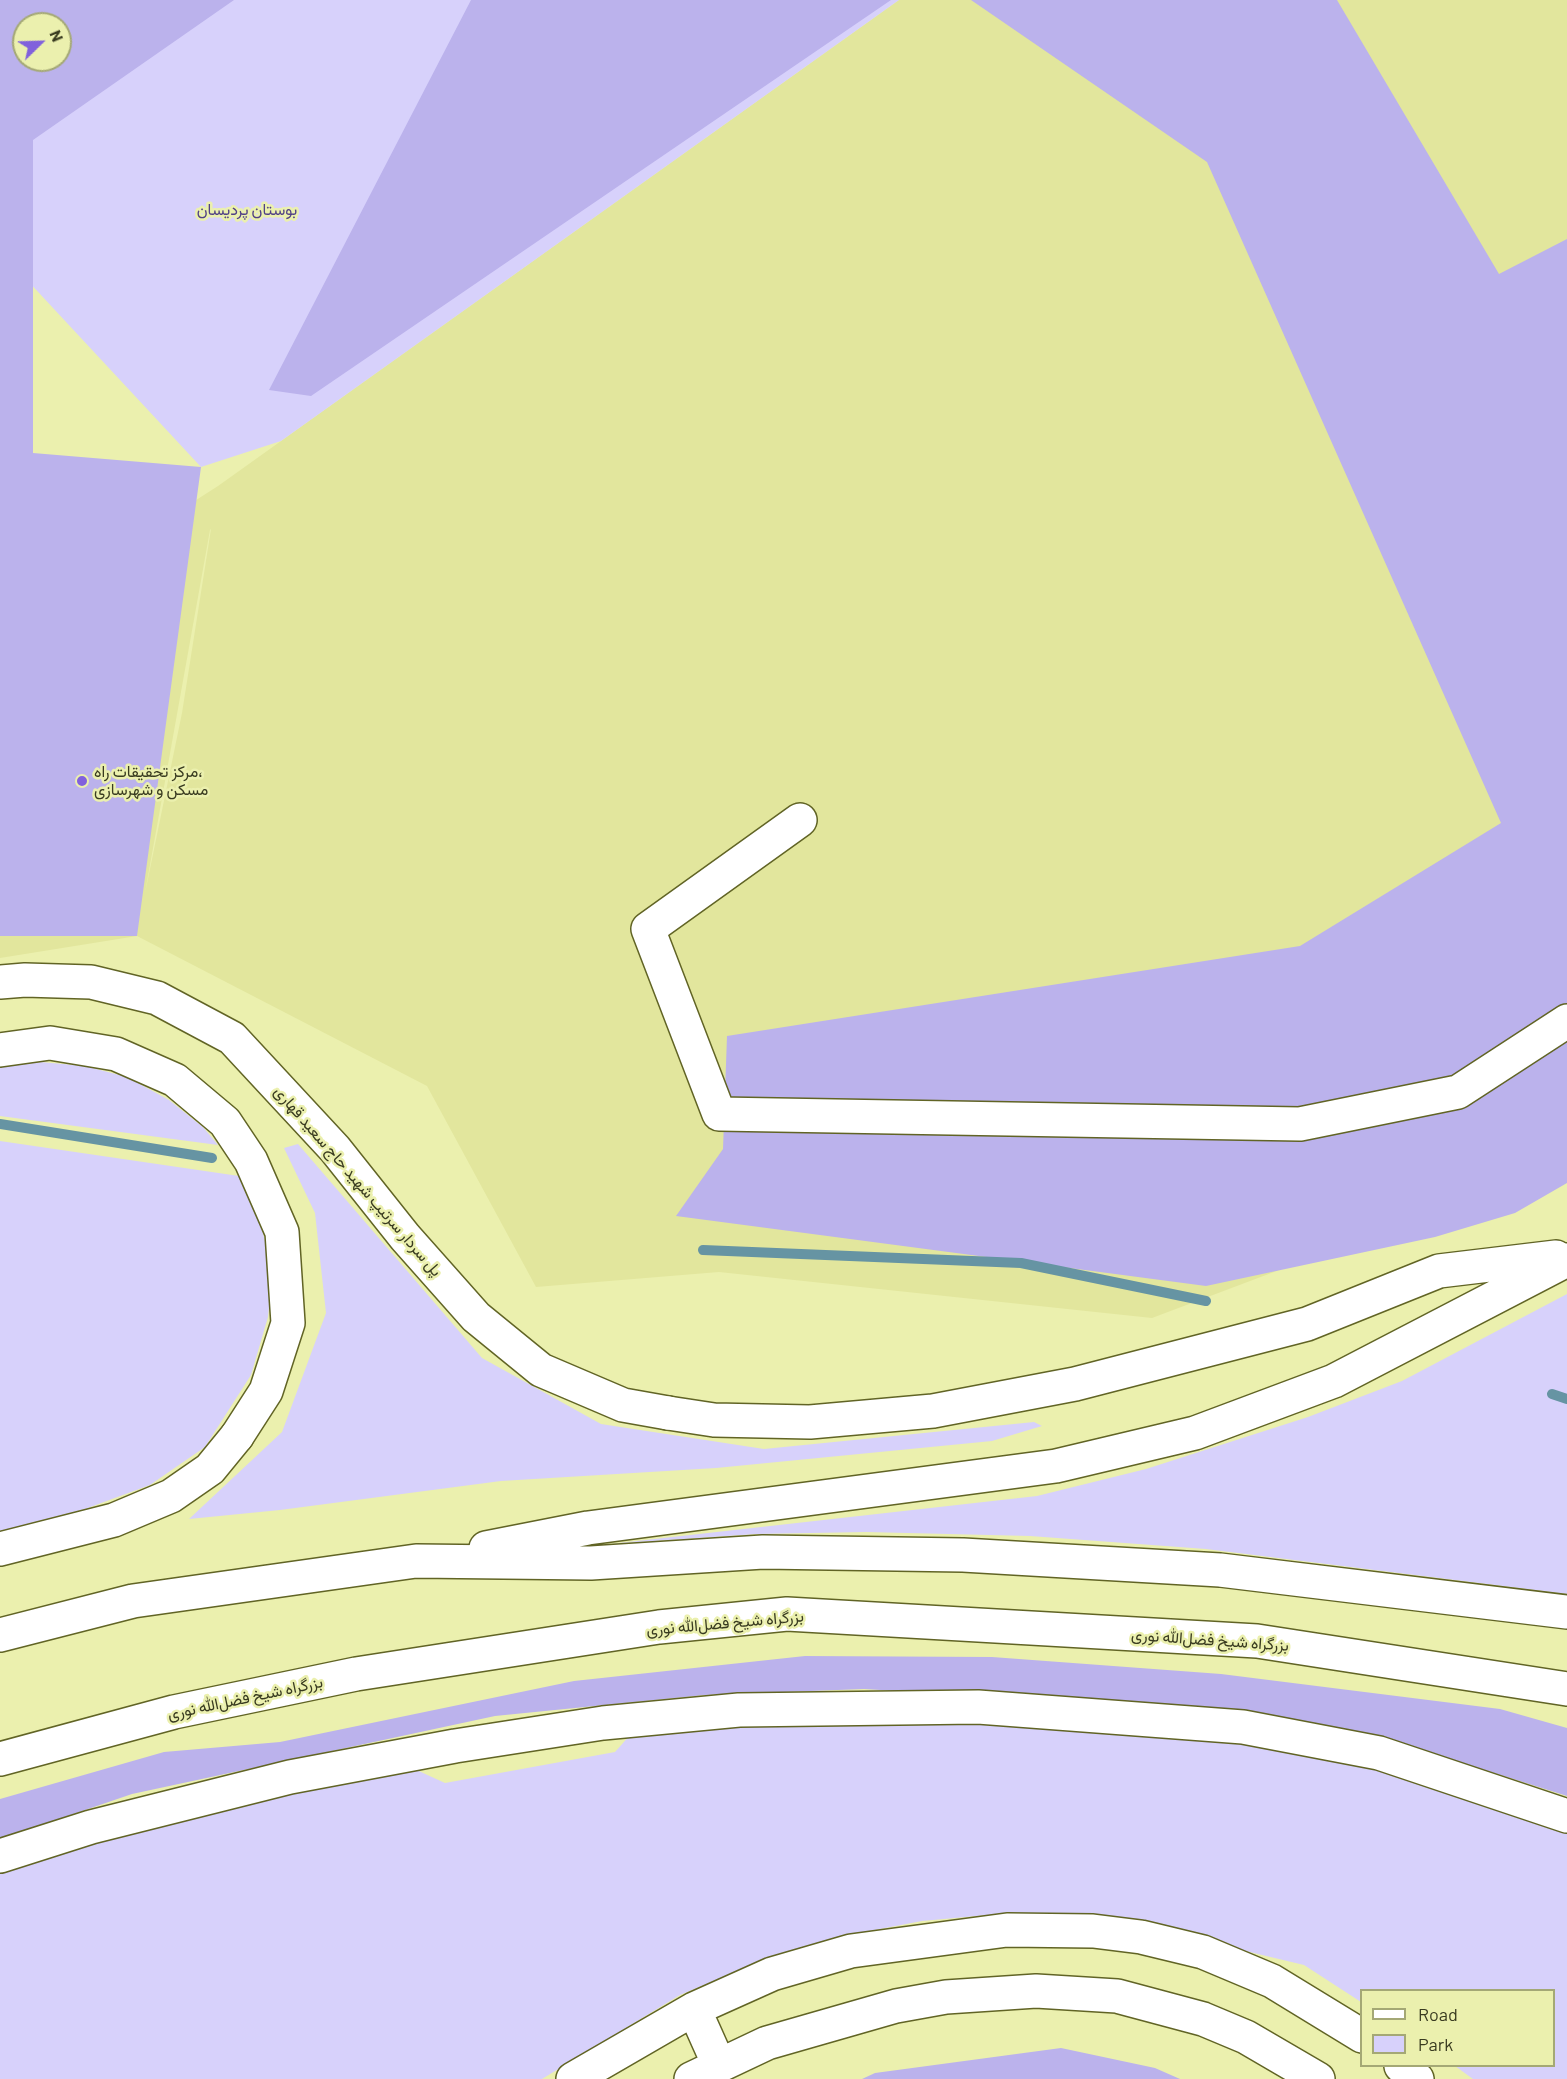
<!DOCTYPE html>
<html>
<head>
<meta charset="utf-8">
<style>
	body { margin:0 }
	#map { position:relative; width:1567px; height:2079px; overflow:hidden; background:#ebf0ae; font-family:Barlow,sans-serif }
	canvas { display:block }
	.legend { position:absolute; left:1360px; top:1989px; width:195px; height:78px; box-sizing:border-box; background:#ebf0ae; border:2px solid #a4a875; margin:0; padding:8px 10px; list-style:none; font-size:18px; color:#393b20 }
	.legend li { display:flex; align-items:center; gap:12px; height:30px }
	.legend b { width:30px; border:2px solid #a4a875 }
	.north { position:absolute; left:12px; top:12px; width:60px; height:60px; box-sizing:border-box; background:#ebf0ae; border:2px solid #a4a875; border-radius:50%; rotate:67deg; font-size:16px; font-weight:700; line-height:24px; text-align:center; color:#393b20 }
	.north::after { content:''; display:block; margin:auto; width:21px; height:27px; background:#8161dc; clip-path:polygon(50% 0,100% 100%,50% 72%,0 100%) }
</style>
</head>
<body>
<div id="map">
<canvas width="1567" height="2079"></canvas>
<ul class="legend">
<li><b style="height:8px;background:#fff"></b>Road</li>
<li><b style="height:16px;background:#d7d1fb"></b>Park</li>
</ul>
<div class="north">N</div>
</div>
<script>
const context = document.querySelector('canvas').getContext('2d');
context.lineJoin = 'round';
function fillPath(path, color) { context.fillStyle = color; context.fill(path, 'evenodd'); }
const toPath = rows => new Path2D(rows.map(r => 'M' + r).join(''));
function stroke(path, color, width, dash) { context.strokeStyle = color; context.lineWidth = width; context.lineCap = dash ? 'butt' : 'round'; context.setLineDash(dash || []); context.stroke(path); }
function label(font, color, halo, rows, align = 'center') {
  context.font = font + ' Barlow,Vazirmatn,sans-serif'; context.lineWidth = 5; context.setLineDash([]); context.textBaseline = 'middle'; context.strokeStyle = halo; context.fillStyle = color; for (const [text, x, y, turn = 0] of rows) {
    context.save(); context.translate(x, y); context.rotate((+turn || 0) * Math.PI / 180); context.textAlign = isNaN(turn) ? turn : align; if (halo) context.strokeText(text, 0, 0); context.fillText(text, 0, 0); context.restore();
  }
}
fillPath(toPath([
	[899,0,1567,0,1567,1136,1319,1255,1152,1318,719,1272,536,1287,427,1086,137,936,0,958,0,626,218,486],
	[211,529,182,713,145,893,210,530]
]), '#e2e69d');
fillPath(toPath([
	[0,0,899,0,281,441,201,467,0,251],
	[24,24,60,24,60,60,24,60],
	[41,1062,85,1066,127,1077,169,1100,203,1127,218,1145,0,1116,0,1067],
	[0,1141,239,1176,262,1229,269,1257,271,1287,268,1317,251,1375,205,1447,150,1485,85,1509,0,1531],
	[298,1144,482,1358,601,1424,764,1449,1034,1422,1042,1426,992,1441,716,1468,501,1481,280,1510,189,1519,282,1432,326,1313,315,1213,284,1148],
	[1567,1294,1567,1594,1206,1549,1030,1536,866,1532,757,1534,610,1544,1037,1496,1146,1469,1308,1417,1402,1381],
	[917,1719,1235,1738,1384,1769,1567,1830,1567,2079,1473,2079,1455,2066,1554,2066,1554,1990,1362,1990,1361,2002,1304,1965,1237,1949,1173,1928,1135,1919,1088,1914,1010,1913,922,1921,833,1938,766,1959,680,1995,542,2079,0,2079,0,1873,84,1844,286,1790,410,1767,445,1783,615,1752,631,1734,725,1725]
]), '#d7d1fb');
fillPath(toPath([
	[0,0,234,0,33,140,33,453,201,467,137,936,0,936],
	[24,24,60,24,60,60,24,60],
	[471,0,891,0,311,396,269,390],
	[971,0,1337,0,1499,274,1567,239,1567,1183,1515,1213,1435,1237,1206,1286,676,1216,723,1149,727,1036,1300,946,1501,823,1207,162],
	[805,1656,992,1657,1221,1674,1500,1709,1567,1728,1567,1796,1431,1753,1345,1735,1183,1708,864,1689,705,1695,495,1716,132,1794,0,1839,0,1799,164,1752,280,1742,574,1681],
	[1061,2048,1155,2068,1180,2079,862,2079,875,2073]
]), '#bbb2ec');
stroke(toPath([
	[0,1124,212,1158],
	[703,1250,1021,1263,1206,1301],
	[1552,1394,1567,1399]
]), '#6694a3', 10);
const minor = toPath([
	[800,820,648,929,719,1114,1300,1124,1458,1092,1567,1021],
	[0,982,25,980,91,982,157,998,232,1038,335,1149,405,1237,476,1317,541,1370,623,1405,668,1413],
	[0,1050,50,1043,116,1054,175,1080,225,1122,251,1161,282,1232,288,1323,266,1391,237,1436],
	[0,1856,91,1827,290,1777,455,1746,603,1723,739,1710,978,1707,1243,1727,1379,1753,1567,1816],
	[694,2009,719,2065],
	[1401,2066,1417,2079],
	[573,2079,694,2009,772,1974,851,1951,1007,1930,1093,1931,1141,1937,1203,1952,1272,1981,1362,2036],
	[691,2079,767,2043,896,2006,946,1997,1036,1991,1117,1996,1203,2019,1246,2037,1318,2079]
]);
const highway = toPath([
	[668,1413,714,1420,810,1422,933,1411,1075,1384,1307,1324,1439,1271,1556,1257],
	[486,1548,588,1528,1056,1466,1195,1433,1334,1381,1567,1260],
	[0,1549,114,1520,171,1496,210,1469,237,1436],
	[0,1635,133,1601,416,1561,591,1563,763,1552,963,1555,1220,1570,1567,1612],
	[0,1759,174,1712,356,1674,659,1627,787,1614,1257,1641,1567,1689]
]);
stroke(minor, '#616425', 36);
stroke(highway, '#616425', 36);
stroke(minor, '#fff', 33);
stroke(highway, '#fff', 33);
for (const [x, y, r, color] of [
	[82,781,6,"#8161dc"]
]) { const dot = new Path2D(); dot.arc(x, y, r, 0, 2 * Math.PI); context.fillStyle = color; context.fill(dot); stroke(dot, '#ebf0ae', 2); }
label('16px', '#514186', '#ebf0ae', [
	["بوستان پردیسان",247,210]
]);
label('16px', '#393b20', '#ebf0ae', [
	["مرکز تحقیقات راه،",94,772],
	["مسکن و شهرسازی",94,790]
], 'left');
label('16px', '#393b20', '#ebf0ae', [
	["پل سردار سرتیپ شهید حاج سعید قهاری",358,1181,49],
	["بزرگراه شیخ فضل‌الله نوری",725,1623,-5],
	["بزرگراه شیخ فضل‌الله نوری",1210,1640,4],
	["بزرگراه شیخ فضل‌الله نوری",245,1698,-12]
]);
</script>
</body>
</html>
